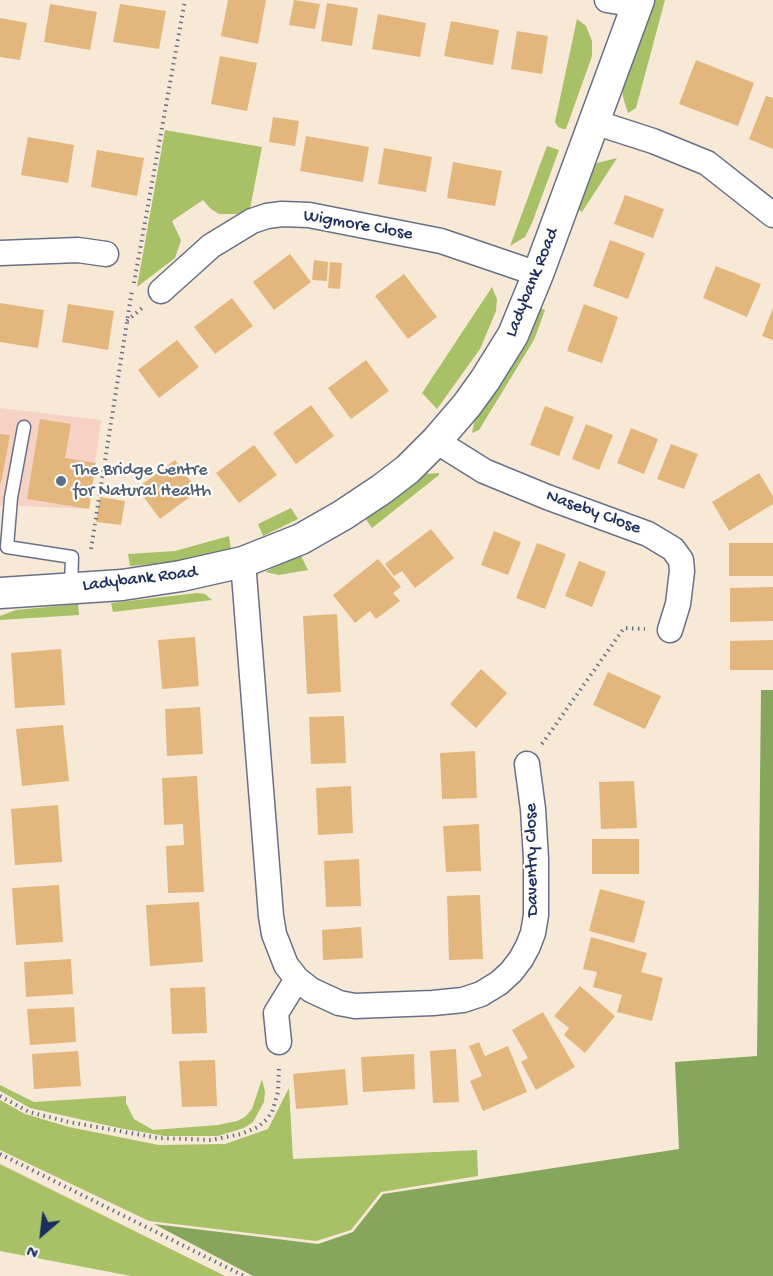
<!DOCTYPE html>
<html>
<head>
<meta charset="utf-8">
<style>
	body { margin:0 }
	#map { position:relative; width:773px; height:1276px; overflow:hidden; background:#f8e9d7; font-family:"Gochi Hand",sans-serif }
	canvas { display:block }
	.north { position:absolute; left:12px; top:1204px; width:60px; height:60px; -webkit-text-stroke:4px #fdfcf7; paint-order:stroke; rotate:208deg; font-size:16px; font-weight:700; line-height:24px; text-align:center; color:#1b2f5e }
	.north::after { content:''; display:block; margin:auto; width:21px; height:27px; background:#1b2f5e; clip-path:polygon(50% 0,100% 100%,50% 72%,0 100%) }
</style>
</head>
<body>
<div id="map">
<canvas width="773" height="1276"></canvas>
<div class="north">N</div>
</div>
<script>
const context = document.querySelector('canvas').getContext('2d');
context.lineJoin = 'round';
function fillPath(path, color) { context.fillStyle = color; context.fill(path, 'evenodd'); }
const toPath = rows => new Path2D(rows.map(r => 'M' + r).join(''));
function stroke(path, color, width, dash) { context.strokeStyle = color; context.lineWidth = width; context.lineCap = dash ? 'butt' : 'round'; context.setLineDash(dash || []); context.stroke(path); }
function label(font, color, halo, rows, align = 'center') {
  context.font = font + ' "Gochi Hand",sans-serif'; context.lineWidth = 4.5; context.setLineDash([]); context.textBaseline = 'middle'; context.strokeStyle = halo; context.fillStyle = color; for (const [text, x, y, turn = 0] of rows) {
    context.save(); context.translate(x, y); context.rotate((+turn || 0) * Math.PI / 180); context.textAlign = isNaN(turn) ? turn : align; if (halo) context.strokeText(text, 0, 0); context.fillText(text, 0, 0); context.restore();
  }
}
fillPath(toPath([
	[0,408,101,420,89,509,0,505]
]), '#f6d2c4');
fillPath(toPath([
	[650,0,665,0,636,108,628,113,623,97,622,85],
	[577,19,586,26,592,41,592,56,566,129,563,129,558,127,555,122],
	[165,130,262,147,250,209,237,214,219,214,211,209,203,200,172,221,181,240,175,258,137,287],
	[547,146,559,150,532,223,525,237,510,246],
	[617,158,582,212,576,208,589,172,597,163],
	[492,287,497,299,496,311,480,349,437,409,422,393],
	[535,306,545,310,534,340,479,430,472,433,476,414],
	[439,473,439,475,372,528,365,518,424,474],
	[291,508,298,519,263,536,258,524],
	[229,536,231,549,178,562,130,566,128,554,175,551],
	[300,554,308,570,279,575,265,572],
	[197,593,205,594,212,600,113,612,111,603],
	[78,604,79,615,0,620,0,616,16,610],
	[262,1079,265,1092,264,1102,253,1122,244,1128,218,1136,165,1136,119,1128,30,1108,0,1091,0,1085,34,1102,126,1096,126,1103,134,1119,153,1130,218,1125,237,1121,245,1117,252,1109],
	[289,1088,293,1159,477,1150,478,1176,381,1192,351,1230,316,1241,149,1221,0,1150,0,1100,25,1114,69,1127,159,1145,225,1144,268,1129],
	[0,1164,225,1276,131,1276,0,1251]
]), '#a8c066');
fillPath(toPath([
	[761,690,773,690,773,1276,253,1276,154,1224,318,1244,353,1232,383,1194,679,1149,675,1062,757,1056]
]), '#86a65b');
fillPath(toPath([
	[228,0,266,0,258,44,221,36],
	[294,0,320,4,315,29,289,25],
	[327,3,358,8,352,46,321,41],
	[50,4,97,12,90,50,44,42],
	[120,4,166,11,159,49,113,42],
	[378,14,426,23,420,57,372,49],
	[0,18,27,23,20,60,0,57],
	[451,21,499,30,493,65,444,56],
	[517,31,548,36,542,74,511,69],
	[220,56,257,63,247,111,211,104],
	[696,60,754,83,738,126,679,104],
	[766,96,773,98,773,149,749,139],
	[273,117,299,121,295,146,269,142],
	[306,136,369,147,363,182,300,171],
	[28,137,74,145,68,183,21,175],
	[384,148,432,157,426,192,378,184],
	[97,150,144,158,137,196,91,187],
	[453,162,502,171,495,206,447,198],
	[625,195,664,209,653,238,614,224],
	[610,240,645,253,628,299,593,286],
	[290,254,311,282,274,310,253,282],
	[314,260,328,262,327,281,312,280],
	[330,262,342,263,340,289,328,288],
	[716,266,761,284,747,317,703,298],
	[404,274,437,317,408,339,375,296],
	[232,298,253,326,215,354,194,327],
	[0,303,44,310,38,348,0,342],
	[68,304,114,311,108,350,62,342],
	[584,304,618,317,602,363,567,351],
	[773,308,773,340,762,336],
	[177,340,199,367,159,398,138,370],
	[366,360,389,391,351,419,328,388],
	[311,405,334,436,296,464,273,433],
	[545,406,574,417,559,456,530,445],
	[40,419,71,424,65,458,96,463,89,509,27,499],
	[586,424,613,435,599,470,572,459],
	[631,428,658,439,644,474,617,463],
	[0,434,10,435,1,483,0,483],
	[671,444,698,454,684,489,657,479],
	[254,445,277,475,239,503,216,473],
	[175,460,198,491,160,519,137,488],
	[759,473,773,496,773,504,729,531,712,502],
	[100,497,125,501,121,525,96,522],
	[431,529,454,558,415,588,402,571,394,576,385,564],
	[494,531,521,542,508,575,481,565],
	[537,543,566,554,545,609,516,598],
	[729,543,773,543,773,576,729,576],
	[378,559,401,587,393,593,400,601,376,619,370,611,355,623,333,595],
	[579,561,606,572,592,607,565,596],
	[773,587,773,621,730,622,730,588],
	[337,614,341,692,307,694,303,616],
	[195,637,199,686,162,689,158,640],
	[773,640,773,670,730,670,730,641],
	[61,649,65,705,15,708,11,653],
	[481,669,507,693,476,728,450,704],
	[608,672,661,696,645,729,593,705],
	[200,707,203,754,167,756,165,709],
	[344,716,346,763,311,764,309,717],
	[63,725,69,781,22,786,16,729],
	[475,751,477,798,442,799,440,753],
	[197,776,204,892,168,893,166,846,184,845,183,824,164,825,162,778],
	[634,781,637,828,601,829,599,782],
	[351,786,353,833,318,835,316,788],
	[58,805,62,862,15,865,11,809],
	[479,824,481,871,446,872,443,826],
	[592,839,639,839,639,874,592,874],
	[359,859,361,906,326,907,324,861],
	[59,885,63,942,16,945,12,888],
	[600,889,645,901,634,943,589,931],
	[480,895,483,959,449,960,447,896],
	[199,902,203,962,150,966,146,905],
	[361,927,363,958,323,960,322,930],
	[591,937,647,953,641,972,663,978,652,1021,617,1012,622,995,593,987,597,972,583,969],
	[71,959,73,994,26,997,24,962],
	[580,986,615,1016,585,1053,564,1035,569,1028,554,1016],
	[205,987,207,1033,172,1034,170,988],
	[74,1007,76,1042,30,1045,27,1009],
	[543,1012,575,1067,536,1090,521,1062,528,1058,512,1030],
	[479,1042,485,1056,508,1046,527,1092,483,1111,470,1081,482,1076,469,1046],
	[456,1049,459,1102,433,1103,430,1051],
	[78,1051,81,1086,34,1089,32,1054],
	[414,1054,415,1089,363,1092,361,1057],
	[215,1060,217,1106,182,1107,179,1061],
	[345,1069,348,1105,296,1109,293,1074]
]), '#e3b67d');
const service = toPath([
	[24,427,11,498,7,547,72,557,71,587]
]);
const minor = toPath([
	[607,0,637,5],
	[594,122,653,141,707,163,773,215],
	[0,253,78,250,106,254],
	[161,291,211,246,252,221,267,216,282,214,309,215,441,241,538,274],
	[436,441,484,471,547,497,648,534,673,549,681,560,682,571,678,604,670,630],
	[243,562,271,916,274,934,286,965,297,979,311,990,339,1003,355,1006,433,1003,463,1000,481,994,499,983,511,972,521,959,528,946,533,933,536,915,536,859,533,809,527,764],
	[279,1042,276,1013,297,979]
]);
const tertiary = toPath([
	[0,593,122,585,181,576,243,562,301,539,343,515,382,489,408,469,436,441,467,405,485,380,513,335,538,274,639,0]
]);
stroke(service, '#687088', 15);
stroke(minor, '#687088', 27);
stroke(tertiary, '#687088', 33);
stroke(toPath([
	[134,283,185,0],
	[127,321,142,308],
	[91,549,132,290],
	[542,744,624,628,645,629],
	[0,1096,29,1112,69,1122,158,1138,211,1140,241,1134,258,1127,267,1119,272,1112,278,1092,279,1067],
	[0,1154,244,1276]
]), '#687088', 4, [1.5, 4.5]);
stroke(service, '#fff', 12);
stroke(minor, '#fff', 24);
stroke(tertiary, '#fff', 30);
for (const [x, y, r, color] of [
	[61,481,6,"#5c6f8a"]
]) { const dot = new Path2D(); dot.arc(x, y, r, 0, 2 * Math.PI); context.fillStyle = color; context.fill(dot); stroke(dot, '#fdfcf7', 2); }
label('18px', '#1b2f5e', '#fdfcf7', [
	["Wigmore Close",358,226,10],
	["Ladybank Road",533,283,-68],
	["Naseby Close",593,513,20],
	["Ladybank Road",140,580,-7],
	["Daventry Close",533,860,-91]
]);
label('18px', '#4e5e75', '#fdfcf7', [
	["The Bridge Centre",73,471],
	["for Natural Health",73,492]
], 'left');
</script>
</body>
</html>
